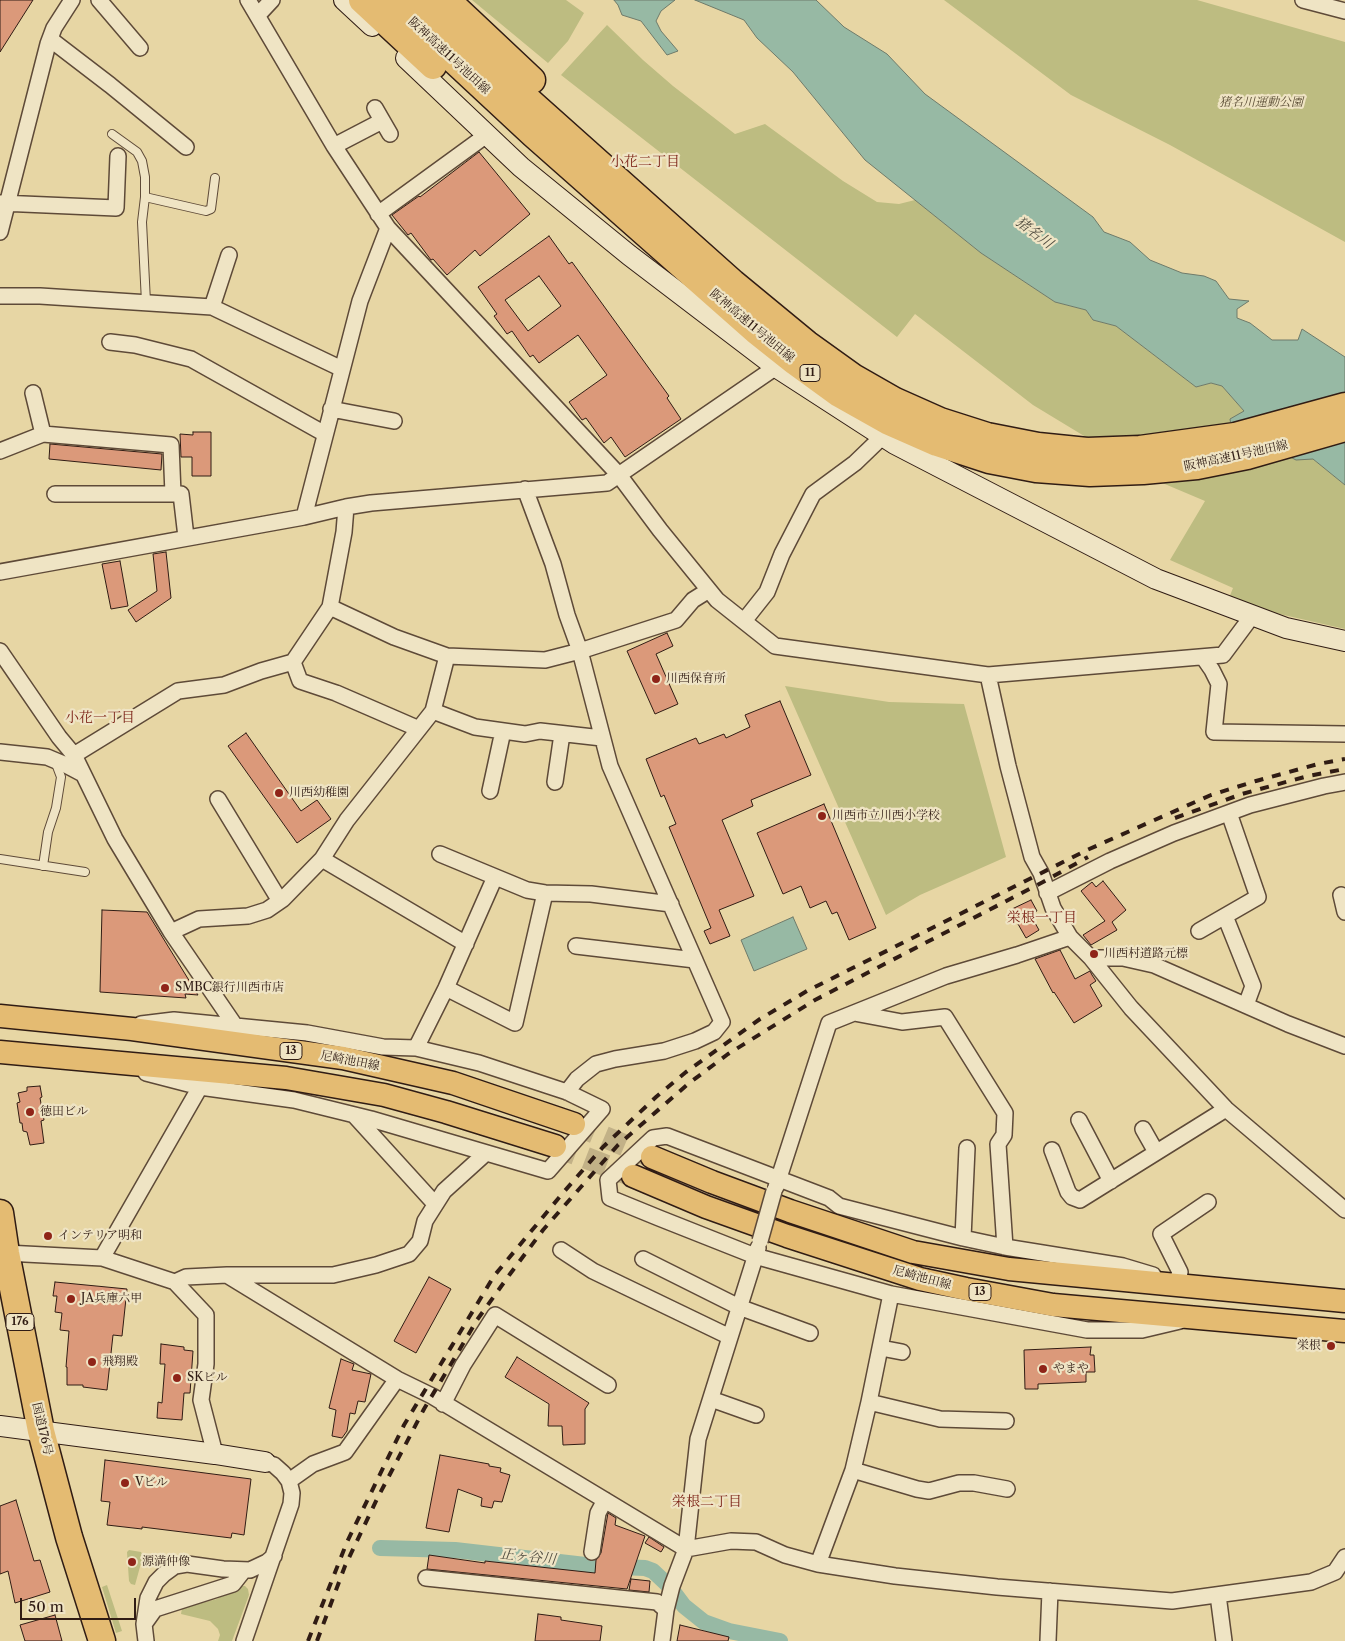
<!DOCTYPE html>
<html>
<head>
<meta charset="utf-8">
<style>
	body { margin:0 }
	#map { position:relative; width:1345px; height:1641px; overflow:hidden; background:#e7d6a4; font-family:"Libre Caslon Text",serif }
	canvas { display:block }
	.scale { position:absolute; left:20px; top:1598px; width:116px; height:22px; box-sizing:border-box; border:2px solid #301c14; border-top:0; padding-left:6px; font-size:15px; line-height:18px; white-space:nowrap; color:#301c14; -webkit-text-stroke:4px #efe4c4; paint-order:stroke }
</style>
</head>
<body>
<div id="map">
<canvas width="1345" height="1641"></canvas>
<div class="scale">50 m</div>
</div>
<script>
const context = document.querySelector('canvas').getContext('2d');
context.lineJoin = 'round';
function fillPath(path, color) { context.fillStyle = color; context.fill(path, 'evenodd'); }
const toPath = rows => new Path2D(rows.map(r => 'M' + r).join(''));
function stroke(path, color, width, dash) { context.strokeStyle = color; context.lineWidth = width; context.lineCap = dash ? 'butt' : 'round'; context.setLineDash(dash || []); context.stroke(path); }
function label(font, color, halo, rows, align = 'center') {
  context.font = font + ' "Libre Caslon Text","Noto Serif JP",serif'; context.lineWidth = 4.5; context.setLineDash([]); context.textBaseline = 'middle'; context.strokeStyle = halo; context.fillStyle = color; for (const [text, x, y, turn = 0] of rows) {
    context.save(); context.translate(x, y); context.rotate((+turn || 0) * Math.PI / 180); context.textAlign = isNaN(turn) ? turn : align; if (halo) context.strokeText(text, 0, 0); context.fillText(text, 0, 0); context.restore();
  }
}
fillPath(toPath([
	[472,0,566,0,584,13,568,41,548,63],
	[944,0,1197,0,1345,42,1345,242,1170,145,1071,95],
	[607,25,643,60,673,86,735,134,765,124,843,181,877,202,899,204,915,200,981,253,1055,302,1086,310,1093,320,1116,326,1196,387,1211,383,1222,386,1244,411,1296,459,1313,459,1345,485,1345,629,1275,613,1229,598,1233,588,1170,560,1205,501,1160,482,1033,405,915,314,897,337,561,75],
	[785,686,889,702,964,704,1006,857,920,895,886,915],
	[129,1550,141,1552,143,1556,135,1585,131,1584,129,1581,127,1552],
	[107,1585,122,1631,116,1633,102,1587],
	[239,1586,245,1586,248,1589,249,1595,232,1641,218,1641,220,1635,218,1629,210,1621,181,1614,182,1608,217,1599]
]), '#bdbc81');
const water = toPath([
	[614,0,675,0,661,11,656,21,661,31,678,51,667,55,641,21,622,15,618,5,614,0],
	[695,0,816,0,844,27,887,54,925,94,1093,217,1104,232,1130,242,1150,260,1182,273,1204,276,1216,281,1229,299,1249,301,1237,309,1237,318,1250,323,1272,340,1298,340,1302,329,1345,357,1345,485,1313,459,1296,460,1231,426,1230,419,1244,411,1222,386,1211,383,1196,387,1116,326,1093,320,1086,310,1055,302,981,253,865,160,793,72,757,38,744,20,695,0],
	[793,917,807,949,754,971,741,940,793,917]
]);
fillPath(water, '#97b9a4');
stroke(water, '#6e7a6a', 1);
stroke(toPath([
	[380,1548,455,1550,594,1566,645,1568,653,1571,669,1586,684,1606,704,1622,729,1631,780,1641]
]), '#97b9a4', 16);
const building = toPath([
	[0,0,33,0,0,52,0,0],
	[479,152,530,214,480,256,475,250,447,275,433,259,431,260,411,233,408,235,392,215,419,196,420,197,479,152],
	[549,236,569,264,572,262,669,396,667,398,681,419,625,457,611,437,604,443,586,418,582,420,569,402,607,375,578,335,539,363,533,355,530,357,512,331,507,334,494,316,497,314,478,287,549,236],
	[539,276,561,306,528,331,505,300,539,276],
	[193,432,211,432,211,476,192,476,192,457,181,457,180,434,193,435,193,432],
	[50,444,162,454,161,470,49,459,50,444],
	[166,552,171,598,136,622,128,610,157,591,153,554,166,552],
	[120,561,128,606,111,609,102,564,120,561],
	[667,633,673,646,656,654,678,704,655,714,627,651,667,633],
	[780,701,811,775,751,800,753,806,722,820,754,896,719,910,730,936,710,944,704,931,711,928,669,827,676,824,664,795,661,797,646,759,696,738,699,744,724,734,726,738,750,727,745,715,780,701],
	[246,733,301,811,317,800,331,819,297,843,228,746,246,733],
	[824,804,876,928,849,940,837,912,832,914,826,901,810,908,801,886,783,894,757,833,824,804],
	[1103,881,1126,910,1112,922,1117,930,1091,945,1083,935,1105,921,1081,891,1092,882,1096,887,1103,881],
	[1031,900,1037,911,1030,914,1039,930,1026,938,1018,924,1019,923,1012,909,1031,900],
	[102,910,147,912,198,995,185,994,186,998,100,992,102,910],
	[1060,950,1075,979,1090,971,1092,975,1096,981,1090,985,1102,1006,1074,1023,1054,992,1053,993,1035,959,1060,950],
	[40,1086,42,1097,40,1098,44,1120,41,1121,44,1143,30,1145,27,1132,23,1131,22,1123,20,1123,17,1103,20,1102,18,1093,27,1091,27,1087,40,1086],
	[429,1277,451,1289,416,1353,394,1341,429,1277],
	[55,1282,127,1289,122,1336,113,1335,107,1390,83,1387,83,1385,67,1385,67,1367,66,1367,69,1331,60,1330,62,1313,55,1312,57,1296,53,1296,55,1282],
	[161,1344,184,1347,184,1350,193,1351,190,1393,184,1393,182,1420,157,1418,158,1402,162,1403,165,1364,160,1364,161,1344],
	[1091,1347,1090,1355,1094,1355,1095,1372,1086,1372,1086,1382,1038,1384,1038,1389,1025,1389,1024,1350,1091,1347],
	[517,1357,589,1403,585,1409,585,1444,563,1445,562,1426,548,1426,549,1404,505,1377,517,1357],
	[341,1359,354,1364,352,1370,371,1374,365,1402,358,1401,355,1414,350,1413,347,1431,342,1438,332,1436,336,1410,329,1408,341,1359],
	[440,1455,489,1464,489,1466,501,1468,500,1472,510,1475,502,1502,494,1501,492,1508,481,1506,482,1498,458,1489,449,1532,426,1528,440,1455],
	[105,1460,251,1479,244,1535,232,1533,231,1538,142,1527,142,1529,107,1525,110,1502,101,1501,105,1460],
	[16,1500,34,1561,40,1560,50,1592,15,1603,8,1571,0,1574,0,1506,16,1500],
	[608,1513,616,1518,615,1525,645,1536,627,1589,427,1569,429,1555,485,1563,485,1561,595,1573,596,1560,601,1553,608,1513],
	[649,1537,664,1547,661,1552,645,1543,649,1537],
	[631,1579,650,1581,649,1592,629,1590,631,1579],
	[538,1614,561,1617,561,1620,602,1626,600,1641,535,1641,538,1614],
	[55,1615,62,1641,25,1641,20,1625,55,1615],
	[680,1625,729,1637,728,1641,677,1641,680,1625]
]);
fillPath(building, '#db997a');
stroke(building, '#301c14', 1);
stroke(toPath([
	[574,1124,652,1157],
	[555,1146,633,1176]
]), '#c2b187', 22, [22, 11]);
const lane = toPath([
	[112,134,137,152,142,161,145,177,145,197,142,222,146,302],
	[145,197,206,211,211,209,215,178],
	[0,859,85,872],
	[43,866,48,832,56,808,61,777,55,761]
]);
const street = toPath([
	[99,0,140,48],
	[248,0,334,146,388,228,619,475,660,530,717,600,775,646,988,675,1223,655,1252,616],
	[1303,0,1345,11],
	[258,15,272,0],
	[50,39,110,85,186,147],
	[375,108,390,134],
	[334,146,382,121],
	[0,203,116,208,118,156],
	[378,214,488,134],
	[0,232,48,44,54,28,72,0],
	[0,296,40,296,212,307,342,369],
	[212,307,229,255],
	[110,342,135,345,191,359,325,434],
	[33,393,43,434],
	[331,409,394,421],
	[0,451,43,434,171,445,173,494],
	[525,489,553,564,567,615,580,651,610,766,722,1022,714,1032,695,1041,664,1051,615,1059,596,1064,577,1079,567,1092],
	[55,494,181,494,186,537],
	[304,517,360,301,388,228],
	[0,572,304,517,346,507,371,503,607,483,776,367],
	[330,607,394,637,447,656,545,660,580,651,676,620,693,600,709,590],
	[744,621,767,592,782,554,813,494,855,463,883,436],
	[0,651,59,737,74,755,115,839,171,932,236,1027],
	[1203,657,1212,670,1219,684,1214,732,1345,734],
	[293,662,300,681,336,693,419,729],
	[988,675,1008,766,1032,857,1041,873,1053,908,1070,937,1091,958,1131,1008,1226,1109,1345,1210],
	[433,711,475,727,525,734,540,731,602,738],
	[0,752,47,757,66,765,83,774],
	[74,755,178,691,224,685,261,671,293,662,330,607,344,532,346,507],
	[555,782,562,734],
	[490,791,503,731],
	[218,799,280,901],
	[440,854,527,890,545,893,591,894,671,904],
	[322,859,466,944],
	[1047,893,1110,861,1174,833,1250,805,1324,786,1345,782],
	[1341,895,1345,912],
	[1225,916,1253,986,1246,1005],
	[1199,931,1258,897,1229,813],
	[171,932,199,919,248,916,267,910,283,899,322,859,347,820,433,711,447,656],
	[576,946,695,960],
	[1091,958,1123,958,1154,965,1288,1024,1345,1046],
	[446,988,515,1023,545,893],
	[854,1013,902,1022,945,1017,1005,1113,1004,1135,998,1144,1005,1247],
	[141,1024,174,1020,307,1033,383,1047,416,1048,479,1063,567,1092,602,1109,548,1171,371,1119,294,1100,200,1087,146,1073],
	[416,1048,446,988,495,877],
	[354,1115,435,1204],
	[1079,1120,1111,1181],
	[1143,1129,1156,1152],
	[1052,1150,1068,1192,1072,1197,1080,1200,1226,1109],
	[776,1187,829,1023,946,976,1017,955,1070,937],
	[963,1238,967,1148],
	[561,1250,593,1271,730,1337],
	[6,1253,102,1258,200,1087],
	[102,1258,175,1282,206,1315,206,1364,201,1400,215,1454],
	[643,1259,739,1307,810,1333],
	[227,1275,333,1275,376,1265,409,1254,420,1241,425,1221,444,1191,486,1153],
	[1153,1275,1123,1266,1005,1247,963,1238,839,1206,829,1198,667,1136,653,1138,608,1180,610,1198,659,1218,755,1256,891,1294,1087,1330,1142,1330,1180,1321],
	[175,1282,186,1277,227,1275,397,1379,345,1452,313,1464,289,1481],
	[1177,1282,1180,1272,1161,1234,1208,1202],
	[881,1348,902,1352],
	[397,1379,432,1396,686,1549,731,1541,756,1542,785,1555,818,1564,895,1576,997,1587,1172,1601,1311,1582,1335,1572,1345,1557],
	[711,1399,756,1415],
	[869,1402,940,1419,1006,1421],
	[443,1404,463,1365,495,1315,608,1385],
	[853,1470,917,1489,929,1491,959,1483,974,1483,1007,1489],
	[592,1552,598,1513,605,1500],
	[818,1564,853,1470,869,1402,891,1294],
	[426,1578,657,1602,666,1610],
	[1218,1595,1224,1641],
	[145,1623,155,1609,233,1584,244,1570],
	[146,1641,144,1624,148,1598,156,1582,164,1574,175,1566,187,1564,223,1569,250,1570,267,1562,274,1556],
	[244,1641,291,1504,292,1493,289,1481,283,1473,274,1465,265,1462],
	[662,1641,666,1610,672,1586,686,1549,698,1439,758,1248],
	[1048,1641,1050,1591]
]);
const secondary = toPath([
	[344,0,372,26],
	[406,58,521,167,629,255,776,367,895,444,1156,579,1286,628,1345,641],
	[0,1426,215,1454,265,1462]
]);
const primary = toPath([
	[0,1016,132,1029,343,1058,453,1083,574,1124],
	[0,1052,286,1078,384,1095,446,1112,555,1146],
	[652,1157,712,1182,790,1211,913,1252,1009,1269,1345,1301],
	[633,1176,706,1207,787,1236,920,1279,966,1289,1053,1305,1345,1331]
]);
const highway = toPath([
	[362,0,433,66],
	[389,0,533,134,756,331,795,362,839,394,887,421,937,443,989,460,1036,469,1090,473,1143,471,1197,466,1247,456,1345,428],
	[416,0,733,283,807,344,853,377,895,401,940,421,987,436,1038,446,1087,451,1140,449,1235,436,1345,406],
	[447,0,532,80],
	[0,1213,6,1253,41,1431,69,1537,102,1641]
]);
stroke(lane, '#5e4a38', 10);
stroke(street, '#5e4a38', 18);
stroke(secondary, '#301c14', 22);
stroke(primary, '#301c14', 25);
stroke(highway, '#301c14', 29);
stroke(lane, '#efe4c4', 8);
stroke(street, '#efe4c4', 15);
stroke(secondary, '#efe4c4', 20);
stroke(primary, '#e4bb72', 22);
stroke(highway, '#e4bb72', 26);
stroke(toPath([
	[1175,818,1242,794,1308,776,1345,769],
	[308,1641,347,1542,404,1425,494,1276,562,1194,603,1147,656,1097,686,1072,760,1019,807,991,1087,850,1211,795,1256,781,1318,764,1345,759],
	[317,1641,345,1566,377,1499,424,1409,457,1354,477,1320,510,1274,543,1230,618,1145,688,1084,728,1054,815,1000,1043,882,1088,857]
]), '#301c14', 4, [9, 9]);
const streetBridge = toPath([
	[760,1241,774,1191]
]);
stroke(streetBridge, '#5e4a38', 18, []);
stroke(streetBridge, '#efe4c4', 15);
for (const [x, y, r, color] of [
	[656,679,5,"#8f2418"],
	[279,793,5,"#8f2418"],
	[822,816,5,"#8f2418"],
	[1094,954,5,"#8f2418"],
	[165,988,5,"#8f2418"],
	[30,1112,5,"#8f2418"],
	[48,1236,5,"#8f2418"],
	[71,1299,5,"#8f2418"],
	[1331,1346,5,"#8f2418"],
	[92,1362,5,"#8f2418"],
	[1043,1369,5,"#8f2418"],
	[177,1378,5,"#8f2418"],
	[125,1483,5,"#8f2418"],
	[132,1562,5,"#8f2418"]
]) { const dot = new Path2D(); dot.arc(x, y, r, 0, 2 * Math.PI); context.fillStyle = color; context.fill(dot); stroke(dot, '#efe4c4', 2); }
for (const [x, y, w] of [
	[810,373,20],
	[291,1051,22],
	[980,1292,22],
	[20,1322,28]
]) { const box = new Path2D(); box.roundRect(x - w / 2, y - 8.5, w, 17, 4); context.fillStyle = '#efe4c4'; context.fill(box); stroke(box, '#301c14', 1); }
label('bold 11px', '#301c14', null, [
	["11",810,373],
	["13",291,1051],
	["13",980,1292],
	["176",20,1322]
]);
label('12px', '#301c14', '#efe4c4', [
	["阪神高速11号池田線",449,56,43],
	["阪神高速11号池田線",752,326,40],
	["阪神高速11号池田線",1236,456,-12],
	["尼崎池田線",350,1061,11],
	["尼崎池田線",922,1278,15],
	["国道176号",42,1429,77]
]);
label('italic 12px', '#5a4c35', '#efe4c4', [
	["猪名川運動公園",1261,103]
]);
label('12px', '#301c14', '#efe4c4', [
	["川西保育所",666,679],
	["川西幼稚園",289,793],
	["川西市立川西小学校",832,816],
	["川西村道路元標",1104,954],
	["SMBC銀行川西市店",175,988],
	["徳田ビル",40,1112],
	["インテリア明和",58,1236],
	["JA兵庫六甲",81,1299],
	["栄根",1321,1346,"right"],
	["飛翔殿",102,1362],
	["やまや",1053,1369],
	["SKビル",187,1378],
	["Vビル",135,1483],
	["源満仲像",142,1562]
], 'left');
label('14px', '#7a1f14', '#efe4c4', [
	["小花二丁目",645,162],
	["小花一丁目",100,718],
	["栄根一丁目",1042,918],
	["栄根二丁目",707,1502]
]);
label('italic 14px', '#4f4b3f', '#efe4c4', [
	["猪名川",1034,233,37],
	["正ヶ谷川",528,1557,6]
]);
</script>
</body>
</html>
